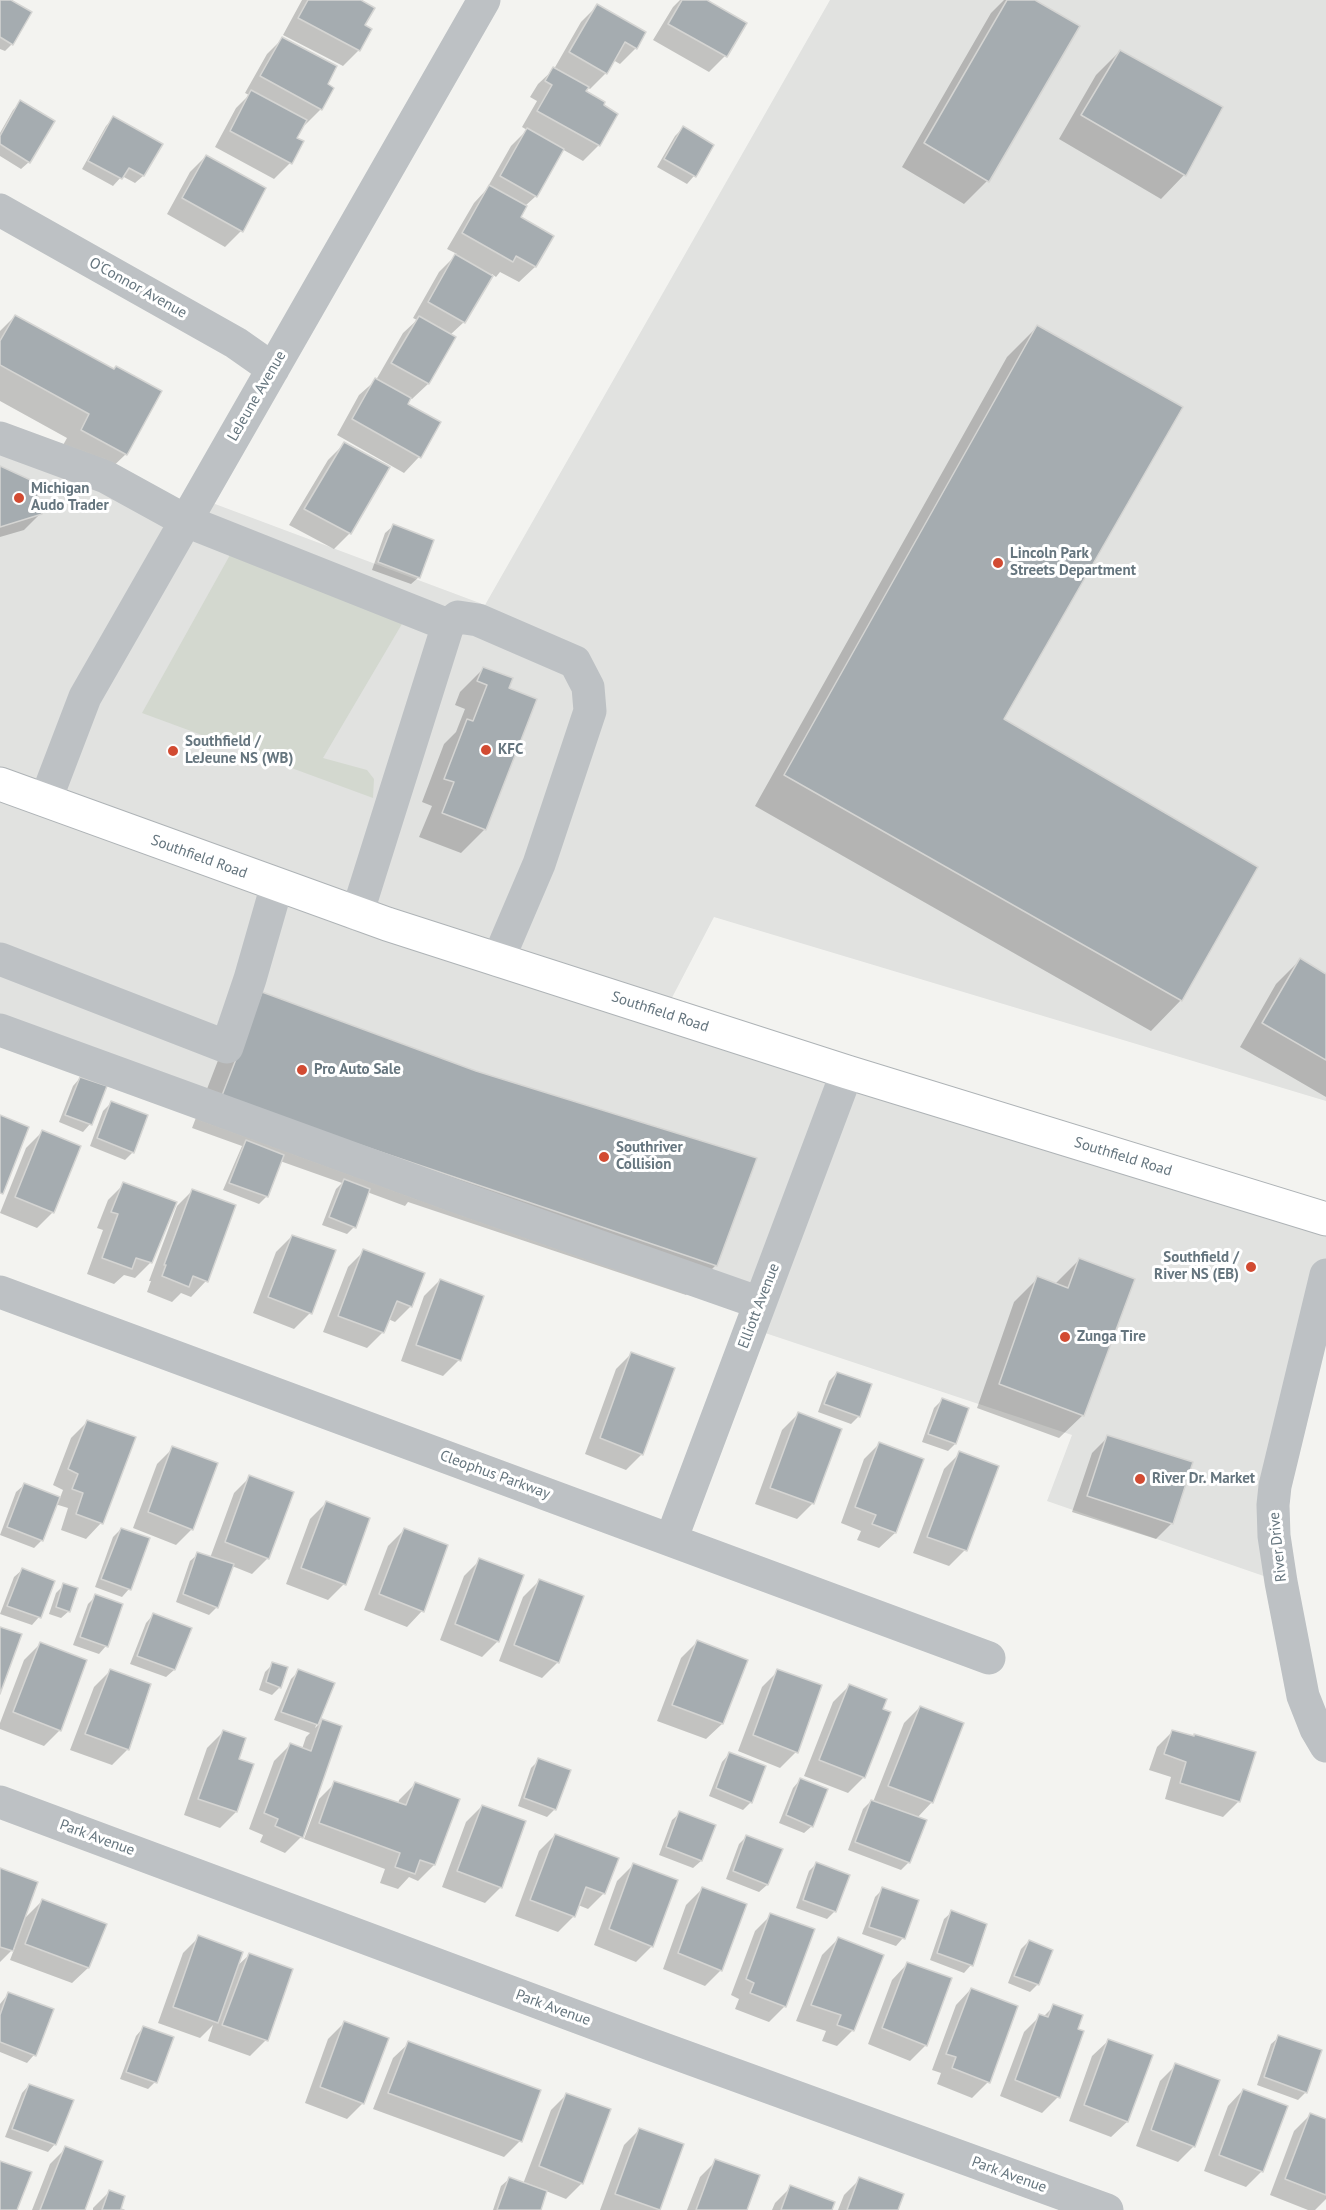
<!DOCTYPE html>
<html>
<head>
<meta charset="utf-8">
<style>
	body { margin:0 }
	canvas { display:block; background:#f3f3f0 }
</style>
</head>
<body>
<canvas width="1326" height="2210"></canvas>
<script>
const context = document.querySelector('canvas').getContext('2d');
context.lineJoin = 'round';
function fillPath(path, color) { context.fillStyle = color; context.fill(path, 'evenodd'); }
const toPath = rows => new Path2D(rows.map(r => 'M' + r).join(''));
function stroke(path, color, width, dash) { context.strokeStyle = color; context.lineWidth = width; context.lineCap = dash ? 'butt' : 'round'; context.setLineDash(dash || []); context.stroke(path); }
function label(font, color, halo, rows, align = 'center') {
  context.font = font + ' "PT Sans",sans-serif'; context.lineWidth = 6; context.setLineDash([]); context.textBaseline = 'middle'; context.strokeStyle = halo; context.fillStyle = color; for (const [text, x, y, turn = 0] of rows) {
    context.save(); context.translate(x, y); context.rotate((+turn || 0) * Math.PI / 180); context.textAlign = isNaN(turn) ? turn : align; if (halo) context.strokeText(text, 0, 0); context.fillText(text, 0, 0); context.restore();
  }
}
fillPath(toPath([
	[830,0,1326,0,1326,1101,714,917,664,1013,1326,1219,1326,1275,1275,1486,1281,1582,1047,1501,1072,1435,750,1328,760,1304,0,1030,0,438,185,520,199,498,485,605]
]), '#e1e2e0');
fillPath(toPath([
	[235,546,409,612,323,758,367,770,374,779,373,798,142,713]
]), '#d3d8cf');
fillPath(toPath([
	[0,0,8,0,12,44,5,51,0,49],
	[302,0,357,0,363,26,359,50,343,66,283,35],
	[680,0,704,0,745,24,725,56,709,72,653,40,673,7],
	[1004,0,1032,0,987,181,964,204,902,167,991,13],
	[597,6,636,48,620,64,613,60,606,73,590,89,587,87,584,92,599,145,583,161,562,149,536,196,525,206,519,218,552,236,535,267,519,282,500,272,496,277,492,274,464,322,450,335,454,337,428,384,412,399,410,398,406,404,419,457,404,473,337,435,359,395,376,380,403,333,417,320,413,318,439,272,457,254,447,249,474,203,486,190,511,146,527,130,522,127,537,101,530,97,538,84,554,69,581,22],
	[282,39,326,84,321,109,305,125,303,124,295,138,302,142,290,163,274,179,215,147,236,108,249,95,245,93,267,54],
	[1120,51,1221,108,1184,175,1161,199,1059,139,1096,75],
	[21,102,29,162,21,169,0,156,0,133,13,110],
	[114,118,161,144,143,176,135,183,122,176,113,186,82,169,106,126],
	[683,128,694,176,687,184,657,167,675,136],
	[206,156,241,231,225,247,167,214,190,172],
	[15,316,126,454,102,477,58,454,67,438,0,401,0,331],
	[1037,327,1002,720,1181,1000,1151,1031,755,806,1007,357],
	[344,444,350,533,334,549,289,525,328,460],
	[0,468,40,514,24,530,0,537],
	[393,526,419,577,411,584,372,570,385,533],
	[483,669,508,689,485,829,461,853,419,837,432,806,422,802,444,744,456,732,465,709,455,705,460,692],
	[1300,960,1326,976,1326,1097,1240,1047,1276,984],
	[232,1024,716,1265,686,1295,408,1202,405,1206,367,1192,354,1227,347,1234,322,1225,336,1189,342,1183,280,1161,267,1196,259,1204,223,1190,242,1146,192,1128],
	[80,1078,90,1124,83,1132,59,1122,73,1086],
	[111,1103,133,1152,125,1160,90,1146,103,1111],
	[42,1132,53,1212,37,1228,0,1213,26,1148],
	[124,1184,151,1262,135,1278,124,1275,114,1284,87,1274,103,1230,97,1228,108,1200],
	[193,1190,206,1281,191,1297,181,1293,172,1302,147,1292,151,1281,149,1281,177,1206],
	[292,1236,310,1313,294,1329,253,1313,276,1252],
	[364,1251,411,1306,395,1322,388,1319,383,1332,367,1348,323,1332,348,1267],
	[1079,1260,1083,1415,1059,1438,977,1408,1014,1302,1038,1278,1055,1284],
	[440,1280,459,1360,443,1376,401,1361,424,1296],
	[632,1353,642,1454,626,1470,585,1454,616,1369],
	[837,1373,870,1385,858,1417,851,1424,818,1412,829,1381],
	[942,1400,955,1444,948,1451,922,1442,934,1408],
	[798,1414,813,1503,797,1519,755,1504,782,1430],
	[87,1422,101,1523,86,1539,61,1530,68,1508,55,1504,41,1541,34,1548,0,1535,16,1492,24,1485,60,1498,63,1490,53,1485,71,1438],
	[1108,1437,1172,1523,1156,1539,1072,1512,1092,1453],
	[879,1444,895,1533,879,1548,857,1540,861,1531,841,1523,864,1459],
	[173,1448,192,1529,176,1545,133,1528,157,1464],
	[960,1453,997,1467,965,1550,949,1566,913,1553,944,1469],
	[250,1477,268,1558,252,1574,232,1566,217,1607,209,1615,176,1602,190,1561,198,1554,210,1558,234,1493],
	[326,1503,344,1584,328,1600,286,1584,310,1519],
	[121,1529,129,1589,122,1597,95,1587,113,1537],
	[404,1530,422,1611,407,1627,364,1610,388,1546],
	[480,1560,498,1641,482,1657,440,1640,464,1576],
	[22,1570,39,1617,32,1625,0,1614,14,1577],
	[539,1581,558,1662,542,1678,499,1661,523,1597],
	[64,1585,69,1611,61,1618,49,1614,56,1593],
	[96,1596,106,1646,99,1654,73,1645,88,1604],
	[153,1615,190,1629,174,1670,166,1677,130,1664,146,1623],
	[697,1642,722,1724,706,1739,657,1721,681,1658],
	[40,1644,60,1730,44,1746,0,1729,0,1723,24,1660],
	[273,1664,280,1687,272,1695,259,1690,265,1672],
	[110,1671,149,1685,127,1750,112,1765,70,1750,94,1687],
	[299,1671,333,1684,315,1728,322,1721,301,1837,285,1853,260,1842,263,1835,249,1829,274,1761,290,1745,302,1749,306,1737,310,1733,274,1720,291,1679],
	[778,1671,796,1752,780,1768,738,1751,762,1687],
	[849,1686,864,1777,848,1793,804,1776,833,1702],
	[920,1707,932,1802,917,1818,909,1862,901,1870,848,1850,863,1809,871,1801,873,1802,904,1723],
	[1173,1731,1193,1737,1194,1735,1239,1801,1223,1817,1165,1799,1171,1777,1149,1770,1157,1747],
	[223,1732,237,1760,253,1765,236,1812,220,1828,184,1815,207,1748],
	[729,1754,751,1802,743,1810,709,1796,722,1762],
	[539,1760,555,1809,547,1817,518,1806,531,1768],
	[800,1780,812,1826,804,1833,779,1823,793,1788],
	[335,1783,398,1804,399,1800,415,1784,458,1800,434,1865,418,1881,409,1877,398,1889,380,1883,385,1869,304,1839,319,1799],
	[482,1806,501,1887,485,1903,442,1887,466,1822],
	[680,1813,714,1826,701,1861,693,1868,659,1855,672,1820],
	[555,1835,604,1893,588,1909,578,1905,574,1916,558,1932,515,1916,539,1851],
	[746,1837,767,1885,759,1892,726,1879,739,1844],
	[816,1864,835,1911,827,1919,796,1908,809,1871],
	[633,1865,652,1946,636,1962,594,1945,617,1881],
	[0,1870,22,1921,42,1901,88,1968,72,1983,10,1960,15,1947,0,1962],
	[702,1889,721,1970,705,1986,663,1969,686,1905],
	[883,1889,903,1938,896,1946,862,1934,875,1897],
	[952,1912,971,1965,964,1973,930,1960,944,1919],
	[771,1915,785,2006,769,2022,735,2009,739,1999,731,1995,755,1931],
	[199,1937,235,1968,249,1955,266,2040,250,2056,208,2041,213,2025,200,2038,158,2023,183,1953],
	[838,1939,853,2030,837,2046,822,2041,826,2031,796,2021,822,1955],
	[1029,1941,1038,1984,1030,1992,1008,1983,1021,1949],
	[907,1964,926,2045,910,2061,868,2044,892,1980],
	[971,1989,988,2082,972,2098,937,2084,941,2073,932,2070,956,2005],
	[8,1994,34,2055,27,2063,0,2052,0,2004],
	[1054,2006,1058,2097,1042,2113,1000,2096,1024,2032,1040,2016,1043,2017],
	[344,2023,363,2103,347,2119,305,2103,328,2039],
	[143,2028,155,2082,148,2089,120,2079,136,2036],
	[1279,2037,1306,2092,1298,2100,1257,2085,1271,2044],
	[1108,2041,1127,2122,1111,2137,1069,2121,1092,2056],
	[409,2043,520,2141,504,2157,373,2109,393,2058],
	[1176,2065,1194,2146,1178,2162,1136,2146,1160,2081],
	[29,2085,55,2144,48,2152,5,2137,22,2093],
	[1243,2090,1262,2171,1246,2187,1204,2171,1228,2106],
	[567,2094,582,2183,566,2199,546,2191,539,2210,493,2210,501,2186,509,2179,523,2184,551,2110],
	[1310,2115,1326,2121,1326,2199,1315,2210,1308,2210,1270,2195,1294,2131],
	[640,2129,683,2145,658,2210,600,2210,624,2145],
	[66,2148,83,2210,32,2210,50,2164],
	[716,2161,746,2210,687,2210,700,2177],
	[860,2179,896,2210,838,2210,844,2195],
	[791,2187,831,2210,772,2210,775,2203],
	[109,2192,120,2210,93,2210,93,2208]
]), '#0003');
const building = toPath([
	[0,0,11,0,32,12,13,45,0,37,0,0],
	[308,0,361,0,375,8,365,25,372,29,360,51,298,18,308,0],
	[682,0,707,0,747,23,727,57,668,24,682,0],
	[1007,0,1035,0,1080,26,989,182,924,143,1007,0],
	[597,4,646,32,637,49,625,42,607,74,569,52,597,4],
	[282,37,337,66,328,84,334,88,322,110,260,76,282,37],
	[1120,50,1223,107,1186,176,1081,115,1120,50],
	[553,67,589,87,586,91,605,102,604,105,618,114,600,146,537,111,552,85,545,81,553,67],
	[251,90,307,120,297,138,304,141,292,164,230,131,251,90],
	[20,100,55,121,30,163,0,144,0,136,20,100],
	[113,116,163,144,144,176,129,168,122,179,88,161,113,116],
	[683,126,714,145,696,177,664,159,683,126],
	[527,128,564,149,537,197,500,176,527,128],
	[206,155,266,188,243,232,182,198,206,155],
	[489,185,527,206,521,217,554,236,536,267,516,256,513,262,462,233,489,185],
	[455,254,493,276,465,323,428,302,455,254],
	[15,315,114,369,116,366,162,391,127,455,81,430,89,414,0,365,0,341,15,315],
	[419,316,456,337,429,384,391,363,419,316],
	[1037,325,1183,407,1004,719,1258,867,1182,1001,784,775,1037,325],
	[375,378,411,398,408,404,441,422,421,458,352,419,375,378],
	[344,442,390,467,351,534,304,509,344,442],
	[0,466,35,482,42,514,0,527,0,466],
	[393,524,434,540,420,578,378,562,393,524],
	[483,667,513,678,509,688,537,699,486,830,442,813,454,782,444,779,467,719,473,721,487,685,477,681,483,667],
	[1300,958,1326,974,1326,1060,1262,1023,1300,958],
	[262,992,476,1071,757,1158,717,1266,221,1098,262,992],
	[80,1077,107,1086,92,1125,65,1115,80,1077],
	[111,1101,148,1115,134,1153,97,1138,111,1101],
	[0,1115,29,1127,3,1194,0,1193,0,1115],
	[42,1130,81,1146,54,1213,15,1197,42,1130],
	[246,1140,284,1155,268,1197,229,1183,246,1140],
	[344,1179,370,1189,356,1228,329,1217,344,1179],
	[123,1182,177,1202,152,1263,136,1258,132,1269,102,1258,118,1214,111,1212,123,1182],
	[192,1189,236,1205,208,1282,193,1276,189,1287,162,1276,166,1265,164,1265,192,1189],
	[292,1235,336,1250,312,1314,268,1297,292,1235],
	[363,1249,425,1273,412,1307,397,1301,384,1333,338,1316,363,1249],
	[1079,1258,1135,1279,1084,1416,999,1384,1037,1276,1068,1288,1079,1258],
	[440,1279,484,1296,461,1361,416,1345,440,1279],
	[631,1352,675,1368,643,1455,600,1438,631,1352],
	[837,1372,872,1384,860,1417,824,1404,837,1372],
	[942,1398,969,1408,956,1444,928,1434,942,1398],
	[798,1412,842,1429,814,1504,770,1488,798,1412],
	[87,1420,136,1437,103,1524,76,1514,83,1493,72,1489,78,1474,68,1469,87,1420],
	[1107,1435,1193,1462,1173,1524,1087,1496,1107,1435],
	[879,1442,924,1459,896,1533,872,1524,876,1515,855,1507,879,1442],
	[172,1446,218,1463,193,1530,148,1512,172,1446],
	[959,1451,999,1466,967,1551,927,1537,959,1451],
	[249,1475,294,1492,269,1559,225,1542,249,1475],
	[24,1483,60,1497,43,1541,7,1527,24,1483],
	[326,1501,370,1518,346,1585,301,1568,326,1501],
	[121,1528,150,1538,131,1590,101,1579,121,1528],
	[404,1528,448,1545,424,1612,379,1594,404,1528],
	[197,1552,234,1564,218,1608,183,1594,197,1552],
	[479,1558,524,1575,499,1642,455,1624,479,1558],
	[22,1568,55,1581,41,1618,7,1606,22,1568],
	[539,1579,584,1596,559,1663,514,1645,539,1579],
	[63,1583,78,1588,70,1612,56,1607,63,1583],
	[95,1594,123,1604,108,1647,80,1637,95,1594],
	[153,1613,192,1628,175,1670,137,1656,153,1613],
	[0,1627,22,1634,0,1694,0,1627],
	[697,1640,748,1660,723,1724,672,1705,697,1640],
	[40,1642,87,1660,61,1731,13,1712,40,1642],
	[272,1662,288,1667,281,1688,266,1682,272,1662],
	[110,1669,151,1684,129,1750,85,1734,110,1669],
	[298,1669,335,1683,318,1725,281,1712,298,1669],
	[777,1669,822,1685,798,1753,753,1735,777,1669],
	[849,1684,887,1699,883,1709,891,1712,865,1778,819,1760,849,1684],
	[920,1706,964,1723,933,1803,888,1786,920,1706],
	[322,1719,342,1726,303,1838,275,1826,278,1819,264,1813,290,1743,311,1751,322,1719],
	[223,1730,246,1738,239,1759,254,1764,237,1812,198,1799,223,1730],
	[1172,1730,1194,1736,1194,1734,1256,1752,1240,1802,1180,1783,1186,1762,1164,1754,1172,1730],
	[729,1752,766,1766,752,1803,716,1788,729,1752],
	[538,1758,571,1770,556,1810,524,1798,538,1758],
	[800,1778,828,1789,813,1827,786,1815,800,1778],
	[334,1781,406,1805,415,1782,460,1799,435,1865,420,1860,415,1874,395,1867,400,1853,319,1823,334,1781],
	[871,1800,927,1820,910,1863,855,1842,871,1800],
	[482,1805,526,1821,502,1888,457,1871,482,1805],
	[679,1811,716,1825,702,1861,666,1847,679,1811],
	[555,1834,619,1858,605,1894,586,1887,575,1917,530,1900,555,1834],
	[746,1835,783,1849,768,1885,733,1871,746,1835],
	[816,1862,850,1875,836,1912,803,1900,816,1862],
	[633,1863,678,1880,653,1947,609,1929,633,1863],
	[0,1868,38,1882,13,1951,0,1947,0,1868],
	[702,1887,747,1904,722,1971,678,1953,702,1887],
	[882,1887,919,1900,905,1939,869,1927,882,1887],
	[42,1899,107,1924,89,1968,25,1944,42,1899],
	[951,1910,987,1924,973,1966,937,1953,951,1910],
	[770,1913,815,1929,786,2007,750,1993,754,1983,746,1979,770,1913],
	[198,1935,243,1952,218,2023,173,2007,198,1935],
	[838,1937,884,1955,854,2031,837,2025,841,2015,811,2005,838,1937],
	[1029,1940,1053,1950,1039,1985,1014,1976,1029,1940],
	[249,1953,293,1969,268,2041,222,2025,249,1953],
	[907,1962,952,1978,927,2046,882,2028,907,1962],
	[971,1988,1018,2006,990,2083,952,2068,956,2057,946,2054,971,1988],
	[8,1992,54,2009,36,2056,0,2042,0,2015,8,1992],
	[1053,2004,1083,2015,1078,2029,1084,2031,1060,2098,1015,2080,1039,2014,1048,2017,1053,2004],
	[344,2021,389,2038,364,2104,320,2087,344,2021],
	[143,2026,174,2037,157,2083,126,2072,143,2026],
	[1278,2035,1322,2050,1307,2093,1264,2077,1278,2035],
	[1108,2039,1153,2055,1128,2122,1084,2105,1108,2039],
	[408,2041,541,2090,522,2142,388,2093,408,2041],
	[1175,2063,1220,2080,1195,2147,1151,2130,1175,2063],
	[29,2084,74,2100,56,2145,12,2129,29,2084],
	[1243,2089,1288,2106,1263,2172,1219,2155,1243,2089],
	[566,2093,611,2109,583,2184,539,2166,566,2093],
	[1310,2113,1326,2119,1326,2195,1285,2179,1310,2113],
	[639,2128,684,2144,660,2210,615,2194,639,2128],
	[65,2146,103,2161,85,2210,40,2210,65,2146],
	[715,2159,760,2175,747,2210,696,2210,715,2159],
	[0,2161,32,2172,17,2210,0,2210,0,2161],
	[509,2177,547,2191,541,2210,497,2210,509,2177],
	[859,2177,904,2194,898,2210,847,2210,859,2177],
	[790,2185,835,2202,832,2210,781,2210,790,2185],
	[109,2190,125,2196,121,2209,124,2210,102,2210,109,2190]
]);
fillPath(building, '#a5acb0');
stroke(building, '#d5d5d3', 1.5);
const major = toPath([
	[0,784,387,924,847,1072,1326,1219]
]);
stroke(major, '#aeb3b6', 35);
stroke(toPath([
	[0,210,236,343,273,369],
	[0,438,106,477,186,521,448,625],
	[46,799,85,697,484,0],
	[357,914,448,625,458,617,478,620,575,662,588,687,590,711,539,864,498,960],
	[0,959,227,1047,250,979,277,885],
	[0,1030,461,1198,760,1303],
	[1326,1275,1275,1486,1273,1505,1274,1536,1281,1582,1303,1696,1316,1729,1326,1746],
	[0,1292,989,1658],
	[671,1540,847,1072],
	[0,1802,650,2044,1107,2210]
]), '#bdc1c4', 33);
stroke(major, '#fff', 33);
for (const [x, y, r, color] of [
	[19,498,6,"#d24b32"],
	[998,563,6,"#d24b32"],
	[486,750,6,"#d24b32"],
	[173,751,6,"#d24b32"],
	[302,1070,6,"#d24b32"],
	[604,1157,6,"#d24b32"],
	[1251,1267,6,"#d24b32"],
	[1065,1337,6,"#d24b32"],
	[1140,1479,6,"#d24b32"]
]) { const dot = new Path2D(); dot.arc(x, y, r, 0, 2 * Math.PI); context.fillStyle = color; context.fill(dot); stroke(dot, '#fff', 2); }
label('15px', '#65757e', '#fff', [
	["O'Connor Avenue",138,288,29],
	["LeJeune Avenue",257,396,-60],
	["Southfield Road",199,857,20],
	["Southfield Road",660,1012,18],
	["Southfield Road",1123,1157,17],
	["Elliott Avenue",759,1306,-69],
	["Cleophus Parkway",495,1475,20],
	["River Drive",1278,1547,-96],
	["Park Avenue",97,1838,20],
	["Park Avenue",553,2008,20],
	["Park Avenue",1009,2175,20]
]);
label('bold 15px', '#65757e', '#fff', [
	["Michigan",31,489],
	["Audo Trader",31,506],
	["Lincoln Park",1010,554],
	["Streets Department",1010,571],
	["Southfield /",185,742],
	["LeJeune NS (WB)",185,759],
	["KFC",498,750],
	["Pro Auto Sale",314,1070],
	["Southriver",616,1148],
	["Collision",616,1165],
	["Southfield /",1239,1258,"right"],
	["River NS (EB)",1239,1275,"right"],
	["Zunga Tire",1077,1337],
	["River Dr. Market",1152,1479]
], 'left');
</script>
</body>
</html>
